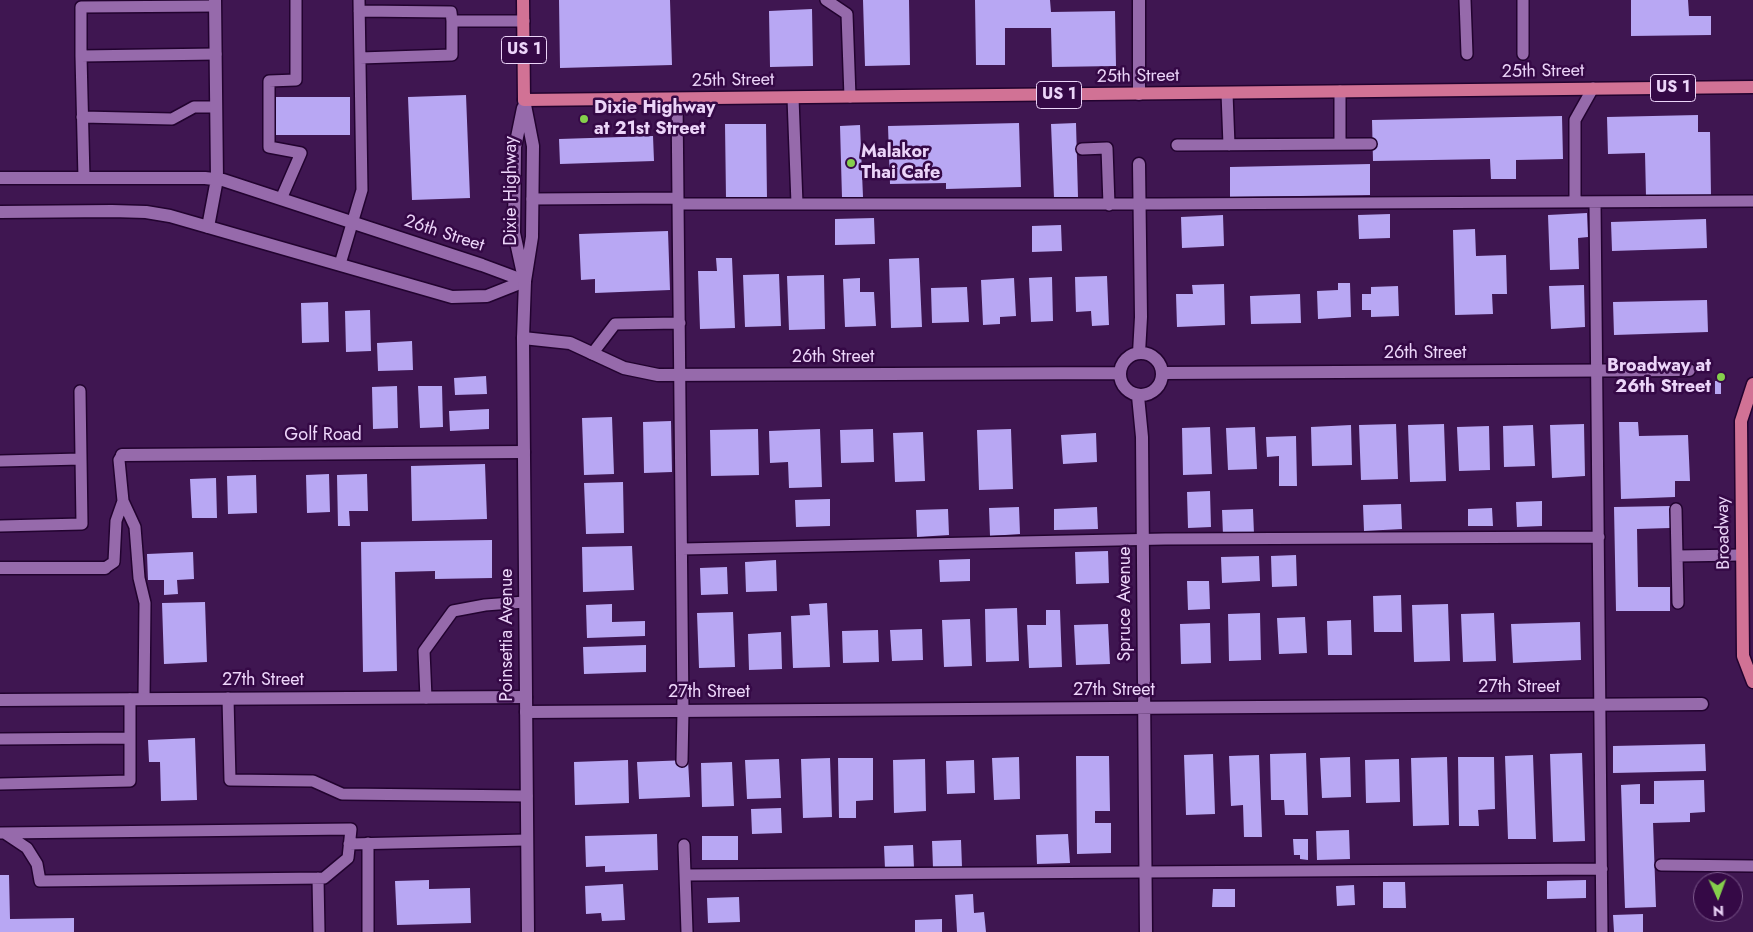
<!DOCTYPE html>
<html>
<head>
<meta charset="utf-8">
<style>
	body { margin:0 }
	#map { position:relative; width:1753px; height:932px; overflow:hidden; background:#3f1651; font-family:Jost,sans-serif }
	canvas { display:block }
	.north { position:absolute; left:1693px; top:872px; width:50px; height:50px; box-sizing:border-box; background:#350946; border:1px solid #7e5b8e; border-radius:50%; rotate:178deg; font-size:14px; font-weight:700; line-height:20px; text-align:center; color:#ecd5f9 }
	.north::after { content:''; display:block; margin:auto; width:18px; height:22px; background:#85cf4c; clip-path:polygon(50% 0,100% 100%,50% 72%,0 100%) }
</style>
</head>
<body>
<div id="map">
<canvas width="1753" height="932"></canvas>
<div class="north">N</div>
</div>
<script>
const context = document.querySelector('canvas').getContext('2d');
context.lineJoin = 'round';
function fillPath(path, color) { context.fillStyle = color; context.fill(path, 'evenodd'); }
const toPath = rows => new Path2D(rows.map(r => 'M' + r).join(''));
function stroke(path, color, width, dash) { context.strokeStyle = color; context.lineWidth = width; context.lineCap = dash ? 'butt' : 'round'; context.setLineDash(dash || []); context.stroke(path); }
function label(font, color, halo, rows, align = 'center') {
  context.font = font + ' Jost,sans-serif'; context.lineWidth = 5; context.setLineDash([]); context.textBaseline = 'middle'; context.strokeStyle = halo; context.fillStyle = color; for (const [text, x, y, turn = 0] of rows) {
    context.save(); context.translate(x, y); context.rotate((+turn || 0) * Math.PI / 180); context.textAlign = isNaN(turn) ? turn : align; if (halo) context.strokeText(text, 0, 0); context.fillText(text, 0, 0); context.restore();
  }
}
fillPath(toPath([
	[559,0,670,0,672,65,560,68],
	[863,0,909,0,910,65,865,66],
	[975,0,1050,0,1051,12,1115,11,1116,66,1052,67,1051,28,1005,28,1005,65,976,65],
	[1631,0,1688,0,1689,16,1711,16,1711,35,1631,36],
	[812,9,813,66,770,67,769,11],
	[466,95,470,198,412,200,408,97],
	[271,97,350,97,350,135,271,135],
	[1698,115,1698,132,1710,132,1711,196,1646,197,1645,153,1608,154,1607,117],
	[1562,116,1563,159,1516,160,1516,179,1491,179,1490,159,1373,161,1372,120],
	[1019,123,1021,187,946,189,946,183,890,184,888,126],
	[1076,123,1078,197,1054,198,1051,124],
	[725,124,766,124,767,199,726,199],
	[860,125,863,197,842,198,840,126],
	[653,136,654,161,560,164,559,139],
	[1370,164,1370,195,1230,197,1230,167],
	[1587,213,1588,237,1578,238,1579,269,1550,270,1548,215],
	[1390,214,1390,238,1359,239,1358,215],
	[1223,215,1224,246,1182,248,1181,217],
	[874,218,875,244,835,245,835,219],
	[1706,219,1707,248,1612,251,1611,222],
	[1061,225,1062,251,1032,252,1032,226],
	[1475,229,1476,256,1506,255,1507,294,1492,294,1493,314,1455,315,1453,230],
	[668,231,670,290,595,293,595,279,581,280,579,234],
	[716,258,732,258,735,328,700,329,698,271,717,271],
	[919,258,922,327,891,328,889,259],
	[779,274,781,326,745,327,743,275],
	[824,275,825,329,789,330,787,276],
	[1107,276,1109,325,1092,326,1091,311,1076,312,1075,277],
	[1052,277,1053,321,1031,322,1029,278],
	[860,278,860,292,874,292,876,326,845,327,843,279],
	[1014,278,1016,316,1000,317,1000,324,983,325,981,280],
	[1338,283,1350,283,1351,317,1318,319,1317,291,1338,290],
	[1224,284,1225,325,1177,327,1176,294,1193,294,1192,285],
	[1584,285,1585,327,1551,329,1549,286],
	[1398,286,1399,316,1371,317,1371,310,1362,310,1362,294,1371,294,1371,287],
	[967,287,969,322,932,323,931,288],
	[1300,294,1301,323,1251,324,1250,296],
	[1707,300,1708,332,1614,335,1613,302],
	[328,302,329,342,302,343,301,303],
	[370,310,371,351,346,352,345,311],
	[412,341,413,370,378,371,377,343],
	[486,376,487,394,455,395,454,378],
	[1715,381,1721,381,1721,394,1715,394],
	[397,386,398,428,373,429,372,387],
	[418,386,442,386,443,427,420,428],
	[489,409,489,429,450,431,449,411],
	[612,417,614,474,584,475,582,418],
	[671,421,672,472,644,473,643,422],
	[1619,422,1638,422,1639,436,1688,435,1690,481,1675,481,1675,497,1621,499],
	[1396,424,1398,479,1361,480,1359,425],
	[1444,424,1446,481,1410,482,1408,425],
	[1584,424,1585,476,1552,478,1550,425],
	[1351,425,1352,465,1312,466,1311,427],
	[1533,425,1535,466,1504,467,1503,426],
	[1489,426,1490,470,1459,471,1457,427],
	[1210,427,1212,474,1183,475,1182,428],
	[1255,427,1257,469,1228,470,1226,428],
	[758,429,759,475,711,476,710,430],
	[820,429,822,487,789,488,788,462,770,463,769,431],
	[873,429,874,462,841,463,840,430],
	[1011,429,1013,489,979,490,977,430],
	[923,432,925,481,895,482,893,433],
	[1096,433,1097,462,1063,464,1061,435],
	[1296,436,1297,486,1279,486,1279,456,1267,457,1266,437],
	[485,464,487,519,412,521,411,466],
	[329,474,330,512,307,513,306,475],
	[367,474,368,511,349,511,350,526,338,526,337,475],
	[256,475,257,513,228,514,227,476],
	[216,478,217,518,192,518,190,479],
	[623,482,624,533,586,534,584,483],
	[1210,491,1211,527,1188,528,1187,492],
	[830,499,830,526,796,527,795,500],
	[1542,501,1542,526,1517,527,1516,502],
	[1401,504,1402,529,1364,531,1363,505],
	[1670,506,1670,528,1637,529,1638,587,1670,587,1670,611,1616,611,1614,507],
	[1019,507,1020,534,990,536,989,508],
	[1097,507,1098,529,1054,530,1054,509],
	[1492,508,1493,526,1468,526,1468,509],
	[948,509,949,535,917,537,916,510],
	[1253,509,1254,534,1223,535,1222,510],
	[492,540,492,578,435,579,435,571,395,572,397,671,363,672,361,542],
	[632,546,634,590,583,592,582,547],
	[1108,551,1109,583,1076,584,1075,552],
	[193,552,194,579,177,580,178,594,164,595,164,580,148,580,147,554],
	[1296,555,1297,586,1272,587,1271,556],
	[1259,556,1260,581,1222,583,1221,557],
	[970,559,970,581,940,582,939,560],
	[776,560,777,591,746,592,745,562],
	[727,567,728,594,701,595,700,568],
	[1187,581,1209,581,1210,609,1188,610],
	[1401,595,1402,632,1374,632,1373,596],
	[205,602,207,662,164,664,162,603],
	[827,603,830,667,793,668,791,616,810,615,809,604],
	[612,604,612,622,645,621,645,636,587,638,586,605],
	[1448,604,1450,661,1414,662,1412,605],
	[1017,608,1019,661,986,662,985,609],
	[1046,610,1060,610,1062,667,1029,668,1027,625,1046,625],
	[733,612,735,667,699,668,697,613],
	[1260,613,1261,660,1229,661,1228,614],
	[1494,613,1496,661,1463,662,1461,614],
	[1305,617,1307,653,1279,654,1277,618],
	[970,619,972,666,944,667,942,620],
	[1351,620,1352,655,1328,655,1327,621],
	[1580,622,1581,660,1513,663,1511,624],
	[1210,623,1211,663,1181,664,1180,624],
	[1108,624,1110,664,1076,665,1074,625],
	[922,629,923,660,892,661,890,630],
	[878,630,879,662,843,663,842,631],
	[781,632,782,669,749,670,748,634],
	[646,645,646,672,584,674,583,647],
	[195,738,197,800,161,801,160,762,149,762,148,740],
	[1705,744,1706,771,1613,773,1613,746],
	[1306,753,1308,815,1285,815,1284,800,1271,800,1270,754],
	[1582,753,1585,841,1553,842,1550,754],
	[1213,754,1215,814,1186,815,1184,755],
	[1259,755,1262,837,1244,837,1243,805,1231,806,1229,756],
	[1533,755,1536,839,1508,839,1505,756],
	[1076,756,1109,756,1110,811,1095,811,1095,823,1111,823,1111,853,1077,854],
	[1019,757,1020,799,994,800,992,758],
	[1350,757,1351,797,1322,798,1320,758],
	[1447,757,1449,825,1413,826,1411,758],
	[1458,757,1494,757,1495,809,1478,810,1479,826,1459,826],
	[830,758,832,817,803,818,801,759],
	[838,758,873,758,873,800,856,801,856,818,839,818],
	[779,759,781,798,747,799,745,760],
	[925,759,926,811,894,813,893,760],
	[1399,759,1400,802,1366,803,1365,760],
	[628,760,629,803,575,805,574,762],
	[688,760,690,797,639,799,637,762],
	[974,760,975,793,947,794,946,761],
	[732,762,734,806,702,807,701,763],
	[1704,780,1705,812,1690,813,1690,822,1653,823,1656,907,1625,908,1621,785,1640,784,1640,804,1654,804,1654,781],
	[781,808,782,833,752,834,751,809],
	[1349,830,1350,859,1317,860,1316,831],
	[657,834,658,870,605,872,605,866,586,867,585,836],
	[1068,834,1070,863,1037,864,1036,835],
	[702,836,738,836,738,860,702,860],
	[1293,839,1308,839,1308,860,1300,859,1300,855,1294,855],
	[961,840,962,867,933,868,932,841],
	[913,845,914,868,885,869,884,846],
	[0,875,9,875,10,919,74,918,74,932,0,932],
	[429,880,429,889,470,888,471,923,397,925,395,881],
	[1586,880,1586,898,1547,899,1547,881],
	[1383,882,1405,882,1406,908,1383,908],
	[623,884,625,920,602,921,601,913,586,914,585,886],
	[1354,885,1355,905,1337,906,1336,886],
	[1213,889,1235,889,1235,907,1212,907],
	[973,894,974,913,984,912,986,932,957,932,955,895],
	[739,897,740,922,708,923,707,898],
	[1643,914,1643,932,1614,932,1613,915],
	[942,919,942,932,915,932,915,920]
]), '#b8a7f3');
const lane = toPath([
	[826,0,847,14,850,97],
	[1465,0,1467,54],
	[1523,0,1523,54],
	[359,11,451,12,452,21],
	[81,56,81,7,215,6],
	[360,58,452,55,452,21,524,21],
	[1227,93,1229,145],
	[793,98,797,204],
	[677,99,683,711,682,761],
	[82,117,172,119,194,107,216,107],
	[1340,144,1340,91],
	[1177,145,1371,144],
	[1082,149,1107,148,1109,205],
	[84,178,81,56,216,54],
	[281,199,301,153,269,147,269,81,296,80,296,0],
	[532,199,678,198],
	[1575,202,1575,120,1593,88],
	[1595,202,1602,932],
	[678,204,1160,204,1753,201],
	[340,264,362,190,359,0],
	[592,354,615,324,680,323],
	[122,455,119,460,123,501,135,527,139,578,145,603,144,699],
	[0,461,81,459],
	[1676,509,1678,603],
	[0,526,82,524,80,391],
	[682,549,1165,539,1599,537],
	[1677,556,1742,555],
	[105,568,114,562,116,521,123,501],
	[228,698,230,780,313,781,342,794,527,796],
	[426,698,424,651,453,611,485,605,525,602],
	[130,699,130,738],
	[0,739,130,738,130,781,0,784],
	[0,833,351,829,348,858,324,878,40,881,37,864,27,848,6,834],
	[349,844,527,840],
	[684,845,687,932],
	[1661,865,1753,866],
	[686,875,1602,869],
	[318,878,319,932],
	[368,932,368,843]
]);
const street = toPath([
	[1139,0,1139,94],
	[0,178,205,178,223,180,482,265,525,281],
	[0,212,112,211,146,212,170,216,452,297,487,296,525,281],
	[208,227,217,179,215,0],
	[523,338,570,343,624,368,658,375,1120,373],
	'1120 374a21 21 0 1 1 42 0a21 21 0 1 1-42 0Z',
	[1139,353,1141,317,1139,164],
	[1163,373,1689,370],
	[1138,396,1142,437,1146,932],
	[122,455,524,452],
	[0,568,105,568],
	[0,700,526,697],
	[526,712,1702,704]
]);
const secondary = toPath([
	[524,100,533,146,532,237,525,281,523,338,528,932],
	[523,108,515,147,514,233,523,274]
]);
const primary = toPath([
	[523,0,524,100,1753,87],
	[1753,384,1741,421,1743,656,1753,682]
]);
stroke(lane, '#22032f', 14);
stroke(street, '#22032f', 15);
stroke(secondary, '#22032f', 15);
stroke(primary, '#22032f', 15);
stroke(lane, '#966aab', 11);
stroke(street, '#966aab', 12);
stroke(secondary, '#966aab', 12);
stroke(primary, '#d17295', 12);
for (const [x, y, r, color] of [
	[584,119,5,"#85cf4c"],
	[851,163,5,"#85cf4c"],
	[1721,377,5,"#85cf4c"]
]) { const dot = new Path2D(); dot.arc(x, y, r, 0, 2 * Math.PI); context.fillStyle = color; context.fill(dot); stroke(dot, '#350946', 2); }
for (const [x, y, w] of [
	[524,50,45],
	[1673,88,45],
	[1059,95,45]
]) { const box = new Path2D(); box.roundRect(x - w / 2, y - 13.5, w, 27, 4); context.fillStyle = '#350946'; context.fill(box); stroke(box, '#ecd5f9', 1); }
label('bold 16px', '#ecd5f9', null, [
	["US 1",524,50],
	["US 1",1673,88],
	["US 1",1059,95]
]);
label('18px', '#ecd5f9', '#350946', [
	["25th Street",1543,72,-1],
	["25th Street",1138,77,-1],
	["25th Street",733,81,-1],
	["Dixie Highway",512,191,-90],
	["26th Street",444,234,18],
	["26th Street",1425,354],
	["26th Street",833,358],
	["Golf Road",323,436],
	["Broadway",1724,533,-91],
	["Spruce Avenue",1126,604,-90],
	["Poinsettia Avenue",508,635,-90],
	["27th Street",263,681],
	["27th Street",1519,688],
	["27th Street",1114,691],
	["27th Street",709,693]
]);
label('bold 18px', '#ecd5f9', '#350946', [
	["Dixie Highway",594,109],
	["at 21st Street",594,130],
	["Malakor",861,153],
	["Thai Cafe",861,174],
	["Broadway at",1711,367,"right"],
	["26th Street",1711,388,"right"]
], 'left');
</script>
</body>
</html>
